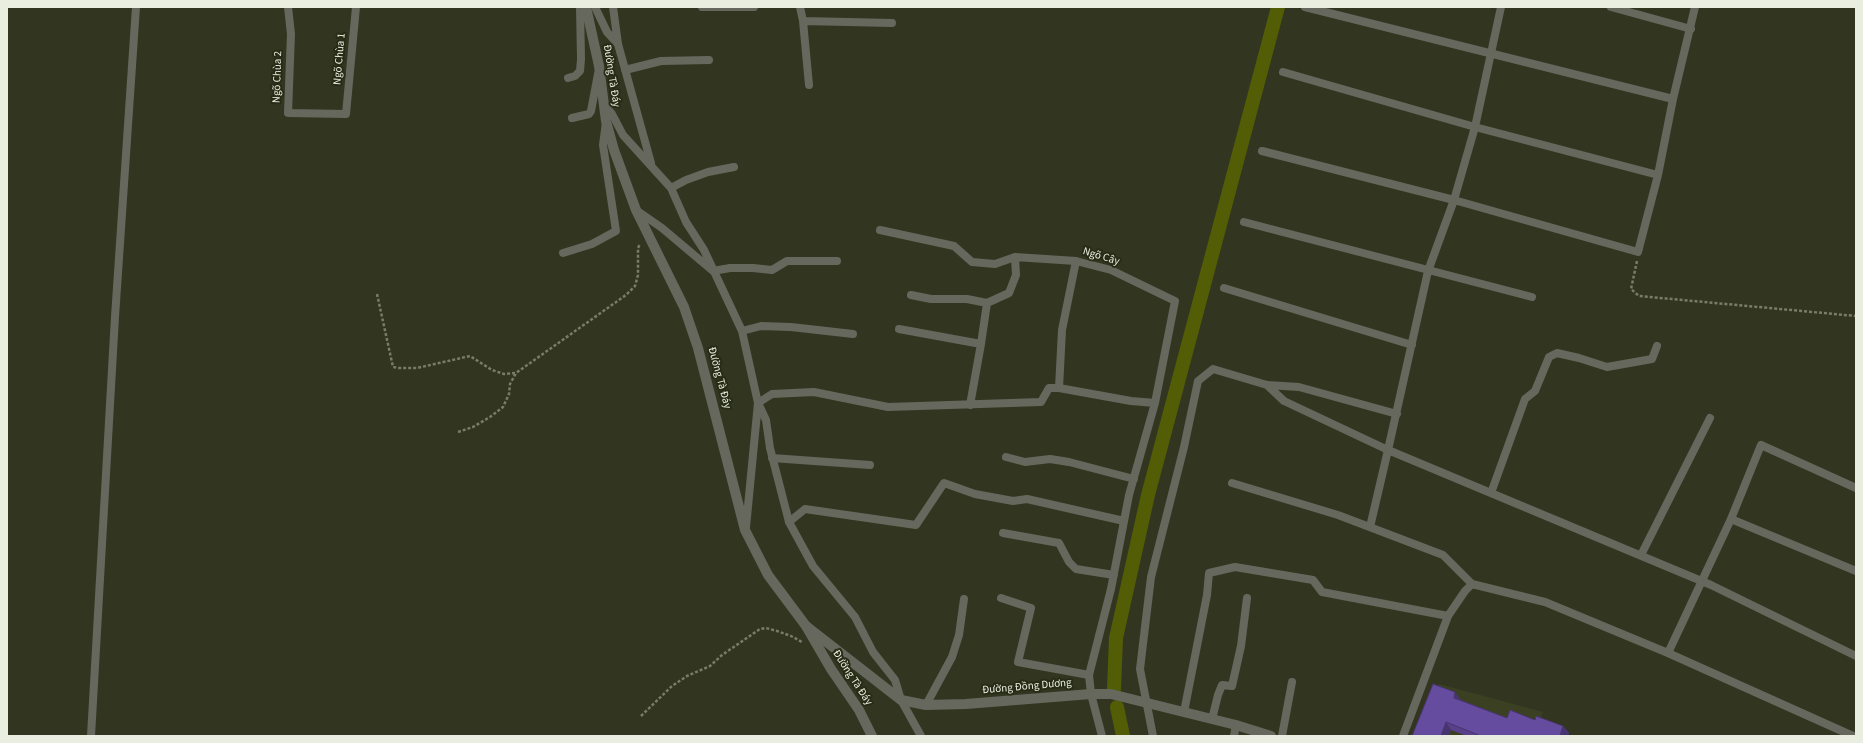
<!DOCTYPE html>
<html>
<head>
<meta charset="utf-8">
<style>
	body { margin:0 }
	#map { position:relative; width:1863px; height:743px; overflow:hidden; background:#323620; font-family:"Source Sans 3",sans-serif }
	canvas { display:block }
	.frame { position:absolute; inset:0; border:8px solid #eaeee0; pointer-events:none }
</style>
</head>
<body>
<div id="map">
<canvas width="1863" height="743"></canvas>
<div class="frame"></div>
</div>
<script>
const context = document.querySelector('canvas').getContext('2d');
context.lineJoin = 'round';
function fillPath(path, color) { context.fillStyle = color; context.fill(path, 'evenodd'); }
const toPath = rows => new Path2D(rows.map(r => 'M' + r).join(''));
function stroke(path, color, width, dash) { context.strokeStyle = color; context.lineWidth = width; context.lineCap = dash ? 'butt' : 'round'; context.setLineDash(dash || []); context.stroke(path); }
function label(font, color, halo, rows, align = 'center') {
  context.font = font + ' "Source Sans 3",sans-serif'; context.lineWidth = 4; context.setLineDash([]); context.textBaseline = 'middle'; context.strokeStyle = halo; context.fillStyle = color; for (const [text, x, y, turn = 0] of rows) {
    context.save(); context.translate(x, y); context.rotate((+turn || 0) * Math.PI / 180); context.textAlign = isNaN(turn) ? turn : align; if (halo) context.strokeText(text, 0, 0); context.fillText(text, 0, 0); context.restore();
  }
}
fillPath(toPath([
	[1439,684,1543,712,1534,736,1419,736]
]), '#3b4023');
stroke(toPath([
	[1114,689,1116,638,1148,495,1278,7],
	[1117,707,1123,736]
]), '#525d05', 14);
stroke(toPath([
	[1637,261,1631,289,1639,296,1856,316],
	[377,294,393,367,398,368,417,368,470,356,492,370,504,374,516,373],
	[458,432,473,427,490,417,503,407,509,394,510,384,516,373,626,295,635,286,638,275,638,248,640,244],
	[641,716,672,686,687,676,710,666,722,655,760,629,766,628,777,631,791,636,802,642]
]), '#787c69', 2.5, [3, 2]);
stroke(toPath([
	[288,7,291,34,288,113,346,114,356,7],
	[595,7,607,32,618,44],
	[613,7,618,44,651,163],
	[702,7,754,7],
	[800,7,803,21,809,85],
	[1305,7,1673,99],
	[1611,7,1691,29],
	[803,21,892,23],
	[625,70,661,61,709,60],
	[1283,72,1475,127,1658,175],
	[568,78,575,76,580,71,581,59,580,7],
	[604,105,612,114,623,135,671,188,686,222,704,250,742,331,758,403,746,527],
	[572,118,589,114,591,111,598,74],
	[1262,151,1454,200,1638,252,1658,175,1673,99,1695,7],
	[671,188,686,180,708,172,734,167],
	[636,210,662,228,713,271,730,268,753,268,772,270,787,261,837,261],
	[1244,222,1532,297],
	[880,230,954,246,972,262,995,264,1015,257,1016,275,1009,293,987,303,981,344,970,405],
	[563,253,592,244,616,231,603,145,606,122],
	[1015,257,1076,261,1111,270,1175,301,1155,403,1129,495,1111,589,1089,675,1091,694,1102,736],
	[1224,288,1412,345],
	[911,295,931,299,967,299,987,303],
	[899,329,981,344],
	[742,331,761,326,791,327,853,334],
	[1267,385,1284,401,1388,450,1711,585,1856,656],
	[1059,388,1062,330,1076,261],
	[1006,457,1025,462,1050,459,1069,462,1134,479],
	[772,458,870,465],
	[1232,483,1338,515,1443,555,1472,584,1545,602,1668,653,1853,736],
	[1491,493,1525,399,1535,391,1549,357,1557,353,1579,358,1607,367,1652,359,1657,346],
	[1731,519,1856,571],
	[789,522,805,509,916,525,944,483,975,494,1013,501,1027,499,1124,521],
	[1370,527,1388,450,1428,271,1454,200,1475,127,1501,7],
	[1003,533,1059,543,1069,562,1076,569,1114,575],
	[1641,555,1710,418],
	[1001,598,1031,608,1018,662,1089,675],
	[1448,616,1465,591,1472,584],
	[1668,653,1731,519,1761,445,1856,488],
	[926,705,952,657,959,635,964,599],
	[1184,712,1207,595,1209,573,1235,567,1313,580,1322,592,1448,616,1403,736],
	[1212,719,1218,695,1222,685,1232,686,1241,646,1247,598],
	[91,736,115,317,136,7],
	[921,736,901,700,895,680,873,652,855,617,813,566,789,522,770,448,766,420,758,403,772,394,814,392,888,407,1041,402,1049,388,1059,388,1131,401,1155,403],
	[1153,736,1140,669,1151,577,1184,447,1198,381,1213,369,1267,385,1299,387,1397,414],
	[1234,736,1236,725],
	[1282,736,1292,682]
]), '#66685e', 8);
stroke(toPath([
	[806,626,901,700,926,705,966,704,1091,694,1111,694,1236,725,1271,736]
]), '#66685e', 10);
stroke(toPath([
	[586,7,599,66,606,121,614,150,636,210,684,307,698,348,745,530,768,575,806,626,831,669,859,710,872,736]
]), '#66685e', 10);
fillPath(toPath([
	[1461,700,1507,718,1535,720,1563,726,1569,733,1568,736,1467,736,1451,730,1412,736]
]), '#584188');
fillPath(toPath([
	[1455,692,1461,700,1459,705,1454,698],
	[1446,722,1451,730,1449,736,1441,736],
	[1563,726,1569,733,1568,736,1560,736]
]), '#47356f');
const building = toPath([
	[1433,684,1455,692,1454,698,1507,718,1510,710,1535,720,1536,716,1563,726,1560,736,1481,736,1446,722,1441,736,1412,736,1433,684]
]);
fillPath(building, '#664c9e');
stroke(building, '#47356f', 1);
label('11px', '#eaeee0', '#282c16', [
	["Ngõ Chùa 1",340,59,-85],
	["Đường Tà Đáy",611,76,81],
	["Ngõ Chùa 2",278,77,-88],
	["Ngõ Cây",1101,257,17],
	["Đường Tà Đáy",719,378,75],
	["Đường Tà Đáy",852,678,57],
	["Đường Đồng Dương",1027,687,-5]
]);
</script>
</body>
</html>
